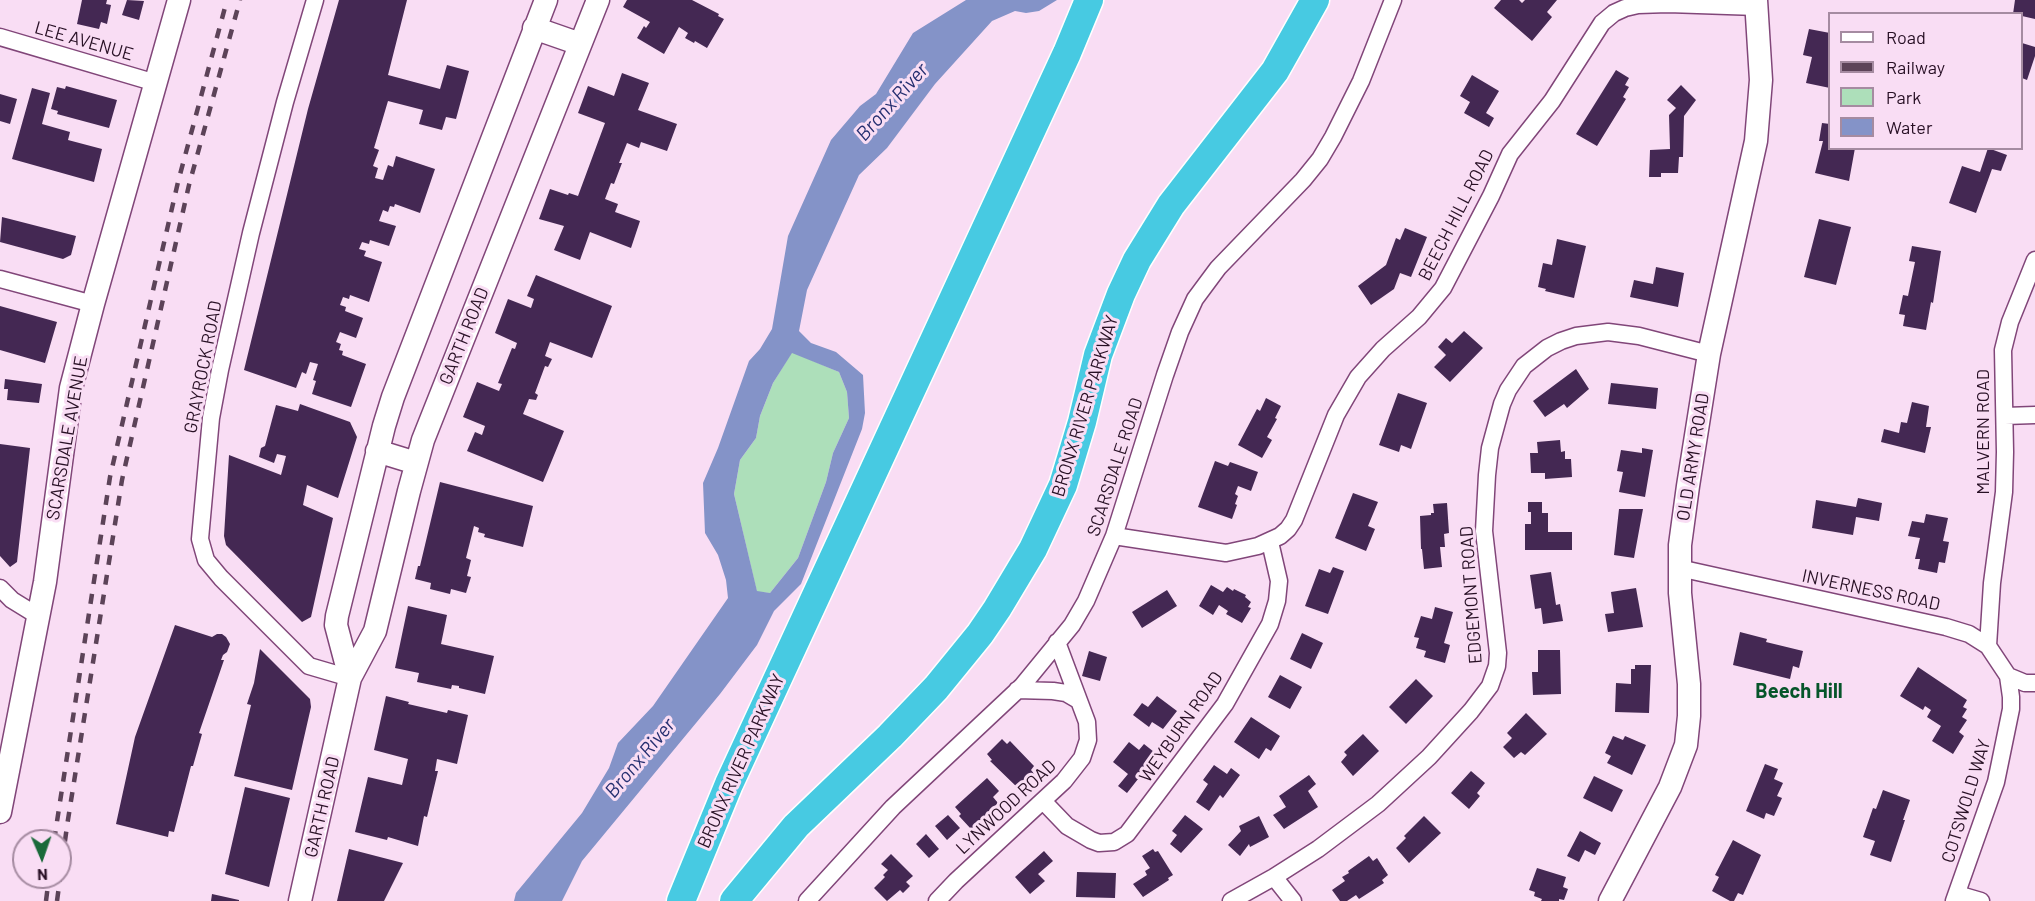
<!DOCTYPE html>
<html>
<head>
<meta charset="utf-8">
<style>
	body { margin:0 }
	#map { position:relative; width:2035px; height:901px; overflow:hidden; background:#f9ddf4; font-family:Barlow,sans-serif }
	canvas { display:block }
	.legend { position:absolute; left:1828px; top:12px; width:195px; height:138px; box-sizing:border-box; background:#f9ddf4; border:2px solid #a58ba1; margin:0; padding:8px 10px; list-style:none; font-size:18px; color:#281025 }
	.legend li { display:flex; align-items:center; gap:12px; height:30px }
	.legend b { width:30px; border:2px solid #a58ba1 }
	.north { position:absolute; left:12px; top:829px; width:60px; height:60px; box-sizing:border-box; background:#f9ddf4; border:2px solid #a58ba1; border-radius:50%; rotate:178deg; font-size:16px; font-weight:700; line-height:24px; text-align:center; color:#281025 }
	.north::after { content:''; display:block; margin:auto; width:21px; height:27px; background:#1a6a3a; clip-path:polygon(50% 0,100% 100%,50% 72%,0 100%) }
</style>
</head>
<body>
<div id="map">
<canvas width="2035" height="901"></canvas>
<ul class="legend">
<li><b style="height:8px;background:#fff"></b>Road</li>
<li><b style="height:8px;background:#5c4358"></b>Railway</li>
<li><b style="height:16px;background:#addfba"></b>Park</li>
<li><b style="height:16px;background:#8493c8"></b>Water</li>
</ul>
<div class="north">N</div>
</div>
<script>
const context = document.querySelector('canvas').getContext('2d');
context.lineJoin = 'round';
function fillPath(path, color) { context.fillStyle = color; context.fill(path, 'evenodd'); }
const toPath = rows => new Path2D(rows.map(r => 'M' + r).join(''));
function stroke(path, color, width, dash) { context.strokeStyle = color; context.lineWidth = width; context.lineCap = dash ? 'butt' : 'round'; context.setLineDash(dash || []); context.stroke(path); }
function label(font, color, halo, rows, align = 'center') {
  context.font = font + ' Barlow,sans-serif'; context.lineWidth = 6; context.setLineDash([]); context.textBaseline = 'middle'; context.strokeStyle = halo; context.fillStyle = color; for (const [text, x, y, turn = 0] of rows) {
    context.save(); context.translate(x, y); context.rotate((+turn || 0) * Math.PI / 180); context.textAlign = isNaN(turn) ? turn : align; if (halo) context.strokeText(text, 0, 0); context.fillText(text, 0, 0); context.restore();
  }
}
fillPath(toPath([
	[792,352,839,372,847,392,849,418,833,453,826,482,798,558,770,593,757,592,734,494,740,460,756,438,760,416,773,383]
]), '#addfba');
fillPath(toPath([
	[966,0,1057,0,1039,11,1026,13,1015,11,992,21,935,84,887,148,859,175,807,290,799,331,811,343,836,352,863,375,865,413,862,429,801,584,774,611,757,645,720,694,582,861,562,901,514,901,516,893,582,813,609,768,618,743,653,706,728,598,726,580,718,555,705,533,703,483,718,448,749,361,760,349,772,329,788,236,831,140,860,106,876,94,913,33],
	[792,353,839,372,847,392,849,418,833,453,826,482,798,558,770,593,757,591,734,494,740,460,756,438,760,416,773,383]
]), '#8493c8');
fillPath(toPath([
	[82,0,107,0,106,4,111,5,107,24,101,22,99,29,77,24],
	[127,0,144,1,139,20,122,15],
	[339,0,407,0,388,75,440,89,447,65,469,71,456,119,446,117,442,130,419,124,423,110,388,101,374,148,379,150,373,166,378,168,375,178,383,180,388,165,393,167,396,156,435,169,420,213,395,204,394,207,390,206,388,212,383,210,379,221,396,226,389,246,370,240,369,244,362,242,359,249,366,251,364,256,382,262,369,302,350,295,349,299,343,297,340,305,346,307,345,311,363,318,356,338,340,332,336,342,341,344,339,350,343,351,342,355,366,364,351,407,312,394,316,381,313,380,318,364,310,362,306,374,302,372,296,388,244,370,308,109],
	[627,0,692,0,719,14,718,16,724,19,707,48,695,41,694,43,685,38,688,33,679,27,664,54,637,38,644,26,646,28,650,22,623,7],
	[1501,0,1519,0,1522,3,1525,0,1557,0,1547,12,1552,17,1532,41,1494,8],
	[2015,0,2035,0,2035,19,2022,16,2022,14,2013,14],
	[1809,29,1830,33,1830,88,1806,83,1812,57,1803,55],
	[2022,43,2035,47,2035,56,2027,80,2022,78],
	[1616,70,1629,78,1625,85,1629,87,1623,97,1626,99,1597,146,1576,134],
	[622,73,649,83,638,110,677,124,667,151,641,142,639,148,627,143,619,163,622,163,614,184,611,183,605,199,618,204,615,212,640,221,631,248,590,232,580,260,554,250,564,226,539,219,550,189,568,195,569,193,578,196,605,123,578,113,588,86,614,96],
	[1472,75,1499,91,1486,113,1494,118,1489,127,1464,113,1470,102,1460,96],
	[1681,85,1696,100,1684,116,1683,157,1679,157,1678,173,1661,173,1661,177,1649,177,1650,150,1670,149,1669,115,1676,108,1667,100],
	[66,86,117,100,109,128,57,114,58,111,51,109,57,87,65,89],
	[32,88,50,93,42,124,70,132,68,140,102,149,94,182,12,159],
	[0,94,17,99,10,124,0,121],
	[1822,123,1830,124,1830,148,1855,148,1849,181,1815,173,1823,141,1819,141],
	[1988,148,2007,155,2001,171,1992,169,1976,213,1949,203,1962,166,1980,172],
	[2,217,76,236,71,255,63,259,0,242],
	[1819,219,1851,227,1836,285,1804,277],
	[1405,228,1427,237,1411,277,1400,273,1394,289,1371,305,1358,286,1386,265,1396,238,1400,240],
	[1557,239,1586,246,1574,298,1545,291,1546,289,1538,287,1543,263,1552,265],
	[1912,246,1941,251,1933,303,1931,302,1926,330,1903,326,1905,315,1899,314,1903,295,1908,296,1915,262,1909,261],
	[1656,267,1684,273,1678,307,1630,297,1634,280,1653,284],
	[536,275,612,306,592,358,550,342,545,356,552,359,548,367,545,366,535,393,538,395,536,400,529,399,523,414,564,431,543,482,467,451,475,432,482,435,485,426,463,417,477,382,499,391,502,384,498,383,512,348,515,349,517,343,495,333,508,299,531,308,534,299,527,296],
	[0,306,57,322,45,363,0,350],
	[1464,331,1483,348,1450,382,1434,367,1446,355,1438,347,1446,338,1452,343],
	[1576,369,1589,389,1567,408,1564,404,1545,417,1533,401],
	[5,379,42,384,39,403,7,400,8,389,4,389],
	[1611,383,1658,388,1656,409,1608,404],
	[1398,393,1427,403,1411,449,1401,445,1399,452,1379,445],
	[1266,398,1281,406,1275,418,1277,419,1267,437,1272,440,1262,458,1238,445,1257,409,1260,411],
	[1912,402,1929,406,1926,427,1931,427,1925,453,1881,442,1884,429,1899,433,1901,422,1907,423],
	[300,404,350,422,357,437,338,498,307,485,303,505,333,518,311,617,302,622,226,545,224,536,229,455,281,475,286,456,277,454,274,463,259,457,261,448,265,446,276,405,298,411],
	[1560,440,1561,452,1565,451,1565,459,1571,459,1572,477,1545,479,1545,473,1531,473,1530,453,1538,453,1537,442],
	[0,444,30,448,17,562,10,567,0,556],
	[1642,448,1653,450,1645,497,1619,492,1623,472,1617,471,1621,450,1642,453],
	[1215,461,1228,466,1230,462,1258,472,1251,491,1238,486,1235,494,1238,496,1235,504,1237,505,1232,519,1198,507],
	[440,482,533,506,523,547,484,537,485,534,478,532,479,528,474,526,466,558,471,560,467,576,471,577,466,593,451,589,450,594,430,589,431,583,415,579,418,566,420,566],
	[1353,493,1378,502,1368,526,1375,529,1366,551,1335,538],
	[1858,498,1882,503,1879,521,1856,517,1853,535,1812,528,1816,500,1856,507],
	[1528,502,1542,502,1542,513,1548,513,1548,532,1572,532,1572,550,1525,550,1525,524,1531,524,1531,512,1528,512],
	[1447,503,1449,533,1444,534,1445,547,1440,547,1442,567,1424,569,1422,549,1421,549,1420,516,1431,515,1431,513,1434,513,1433,504],
	[1619,509,1643,509,1634,558,1614,555],
	[1926,514,1948,518,1943,541,1949,542,1945,563,1939,562,1937,573,1918,569,1920,559,1915,559,1920,538,1908,536,1912,521,1924,523],
	[1333,567,1344,571,1328,614,1305,606,1319,569,1330,573],
	[1551,572,1556,605,1560,604,1563,621,1543,624,1541,608,1535,609,1530,575],
	[1211,585,1223,592,1227,587,1233,591,1234,589,1246,595,1245,597,1251,602,1248,607,1251,608,1242,623,1226,614,1228,611,1219,605,1213,615,1199,606],
	[1636,588,1643,627,1608,632,1605,614,1614,613,1611,592],
	[1167,590,1177,606,1142,628,1132,612],
	[408,606,447,615,441,644,494,656,485,694,459,688,459,686,452,685,451,689,417,682,419,673,395,668],
	[1435,607,1453,612,1444,643,1450,645,1445,663,1424,657,1426,651,1416,648,1419,638,1414,637,1421,616,1432,619],
	[175,625,212,637,217,634,222,634,226,637,230,644,227,652,223,655,221,660,224,660,199,733,202,734,193,766,191,766,174,832,169,831,168,837,116,824,135,737],
	[1740,632,1767,639,1766,642,1803,651,1799,668,1793,666,1790,679,1733,665],
	[1302,633,1323,643,1311,669,1290,659],
	[260,649,310,699,311,707,292,790,234,776,251,705,247,704,254,683],
	[1538,650,1560,650,1561,694,1533,695,1532,672,1538,672],
	[1089,651,1107,657,1100,681,1082,676],
	[1635,665,1651,665,1649,713,1615,712,1616,683,1631,684,1631,669,1635,669],
	[1918,667,1967,700,1963,707,1967,709,1962,717,1967,720,1959,732,1964,736,1953,754,1932,741,1941,726,1927,717,1931,710,1925,706,1923,710,1900,696],
	[1280,675,1302,687,1290,709,1268,697],
	[1416,679,1433,696,1406,724,1389,707],
	[386,696,409,702,408,704,447,713,448,710,468,715,457,764,437,759,435,771,438,771,427,817,424,816,418,846,388,837,387,840,355,832,368,777,402,785,408,759,374,750],
	[1157,696,1177,711,1163,729,1152,722,1149,727,1133,715,1142,703,1148,707],
	[1526,713,1547,734,1525,755,1521,752,1514,758,1503,747,1512,738,1507,733],
	[1251,717,1280,736,1271,751,1266,748,1259,759,1234,742],
	[1363,734,1379,751,1353,776,1341,762,1347,755,1344,752],
	[1613,736,1623,740,1625,736,1646,745,1632,775,1607,763,1611,756,1605,753],
	[1002,739,1007,744,1010,741,1034,766,1031,770,1035,775,1020,790,990,761,992,760,987,754],
	[1129,742,1139,750,1144,744,1154,752,1149,757,1153,760,1127,793,1118,786,1128,774,1113,762],
	[1765,764,1778,769,1774,779,1783,783,1777,796,1782,798,1774,816,1766,813,1764,819,1746,811],
	[1214,765,1227,774,1231,768,1240,775,1223,798,1220,795,1209,811,1196,802,1208,784,1203,780],
	[1471,771,1485,783,1477,793,1480,796,1469,809,1451,793],
	[1309,775,1316,784,1308,791,1318,807,1284,829,1273,815,1286,807,1279,796],
	[1594,776,1623,790,1612,812,1583,798],
	[987,778,999,791,993,797,998,803,971,829,959,816,961,814,955,807],
	[245,787,290,798,269,887,225,874],
	[1883,790,1910,800,1903,820,1905,820,1891,862,1870,855,1875,841,1863,837,1873,808,1876,809],
	[948,815,960,828,947,840,935,826],
	[1185,815,1203,829,1181,853,1170,844,1177,835,1172,831],
	[1259,816,1269,837,1250,847,1249,844,1240,856,1228,845,1241,831,1239,826],
	[1424,816,1441,833,1409,863,1396,848,1406,838,1404,836],
	[1580,831,1601,843,1595,855,1585,850,1579,862,1567,856],
	[926,834,939,849,929,858,916,844],
	[1733,840,1761,855,1743,895,1738,893,1734,901,1730,901,1712,891,1719,877,1715,875],
	[349,849,403,863,384,901,337,901],
	[1153,849,1155,852,1158,851,1173,875,1168,878,1169,880,1143,897,1133,884,1147,875,1145,871,1150,868,1142,856],
	[1044,851,1053,861,1038,874,1045,881,1030,894,1015,877],
	[891,854,913,876,906,882,910,886,903,893,900,890,887,901,874,888,885,877,883,875,888,870,881,864],
	[1369,856,1373,861,1377,858,1388,875,1382,880,1384,883,1359,899,1356,895,1347,901,1340,901,1332,890,1345,881,1342,877,1349,873,1348,871],
	[1537,868,1566,877,1563,887,1568,889,1564,900,1559,899,1559,901,1541,901,1542,899,1534,896,1535,892,1529,890],
	[1077,872,1116,873,1115,898,1076,897],
	[212,894,239,900,239,901,211,901]
]), '#442853');
const street = toPath([
	[315,0,285,102,251,233,220,370,211,418,200,539,206,560,221,578,309,666,350,678],
	[0,37,156,83],
	[0,279,93,304],
	[2005,416,2035,415],
	[1114,536,1226,553,1258,546,1280,536,1288,529,1294,520,1336,415,1358,377,1383,349,1419,317,1443,288,1491,196,1510,154,1552,101,1602,23,1614,13,1625,8,1638,5,1668,4,1757,7],
	[1679,568,1946,627,1969,634,1988,646,2008,676,2011,697,2011,709,1996,782,1954,901],
	[0,588,12,600,38,616],
	[1988,646,1992,583,2004,492,2005,452,2003,350,2010,322,2035,260],
	[2008,676,2025,683,2035,683],
	[1017,690,1053,691,1066,693,1078,700],
	[1043,801,1067,826,1091,840,1099,843,1114,842,1127,834,1225,704,1270,624,1277,601,1279,581,1270,542],
	[1274,877,1293,901],
	[1957,894,1981,901],
	[807,901,893,807,1022,686,1072,625,1086,601,1114,536,1165,375,1180,332,1195,299,1218,268,1303,180,1320,159,1333,137,1361,81,1393,0],
	[937,901,956,881,1064,781,1082,758,1088,740,1087,722,1057,642],
	[1231,901,1274,877,1318,849,1378,804,1429,757,1471,711,1490,686,1497,666,1498,653,1484,531,1487,475,1490,448,1502,404,1508,390,1524,366,1547,348,1561,341,1576,336,1608,332,1639,336,1709,354]
]);
const secondary = toPath([
	[534,28,580,44],
	[377,451,416,463],
	[350,678,336,625,337,616,384,426,393,397,546,0],
	[0,812,45,582,71,388,93,304,179,0],
	[300,901,350,678,375,631,409,491,423,440,598,0],
	[1610,901,1670,787,1686,745,1689,716,1689,684,1680,593,1680,545,1688,486,1709,354,1756,141,1761,80,1756,0]
]);
const highway = toPath([
	[681,901,729,784,1067,53,1089,0],
	[734,901,796,826,890,736,936,688,980,634,997,609,1033,549,1063,485,1082,422,1098,355,1121,294,1137,260,1171,205,1275,71,1315,0]
]);
stroke(street, '#814679', 19);
stroke(secondary, '#814679', 25);
stroke(highway, '#fff', 31);
stroke(street, '#fff', 16);
stroke(secondary, '#fff', 22);
stroke(highway, '#47cae2', 28);
stroke(toPath([
	[54,841,110,477,178,182,227,0],
	[46,901,49,877],
	[57,901,67,826,122,480,189,185,240,0]
]), '#5c4358', 4.5, [10, 10]);
label('18px', '#281025', '#f9ddf4', [
	["LEE AVENUE",84,41,16],
	["BEECH HILL ROAD",1456,215,-63],
	["GARTH ROAD",464,336,-68],
	["GRAYROCK ROAD",203,367,-79],
	["BRONX RIVER PARKWAY",1085,406,-73],
	["MALVERN ROAD",1983,432,-90],
	["SCARSDALE AVENUE",67,438,-80],
	["OLD ARMY ROAD",1693,457,-81],
	["SCARSDALE ROAD",1115,467,-72],
	["INVERNESS ROAD",1871,590,12],
	["EDGEMONT ROAD",1471,595,-94],
	["WEYBURN ROAD",1181,727,-55],
	["BRONX RIVER PARKWAY",741,761,-66],
	["COTSWOLD WAY",1966,801,-73],
	["GARTH ROAD",322,807,-77],
	["LYNWOOD ROAD",1006,807,-43]
]);
label('italic 20px', '#252f70', '#f9ddf4', [
	["Bronx River",892,102,-48],
	["Bronx River",640,758,-50]
]);
label('bold 20px', '#06552a', '#f9ddf4', [
	["Beech Hill",1799,691]
]);
</script>
</body>
</html>
